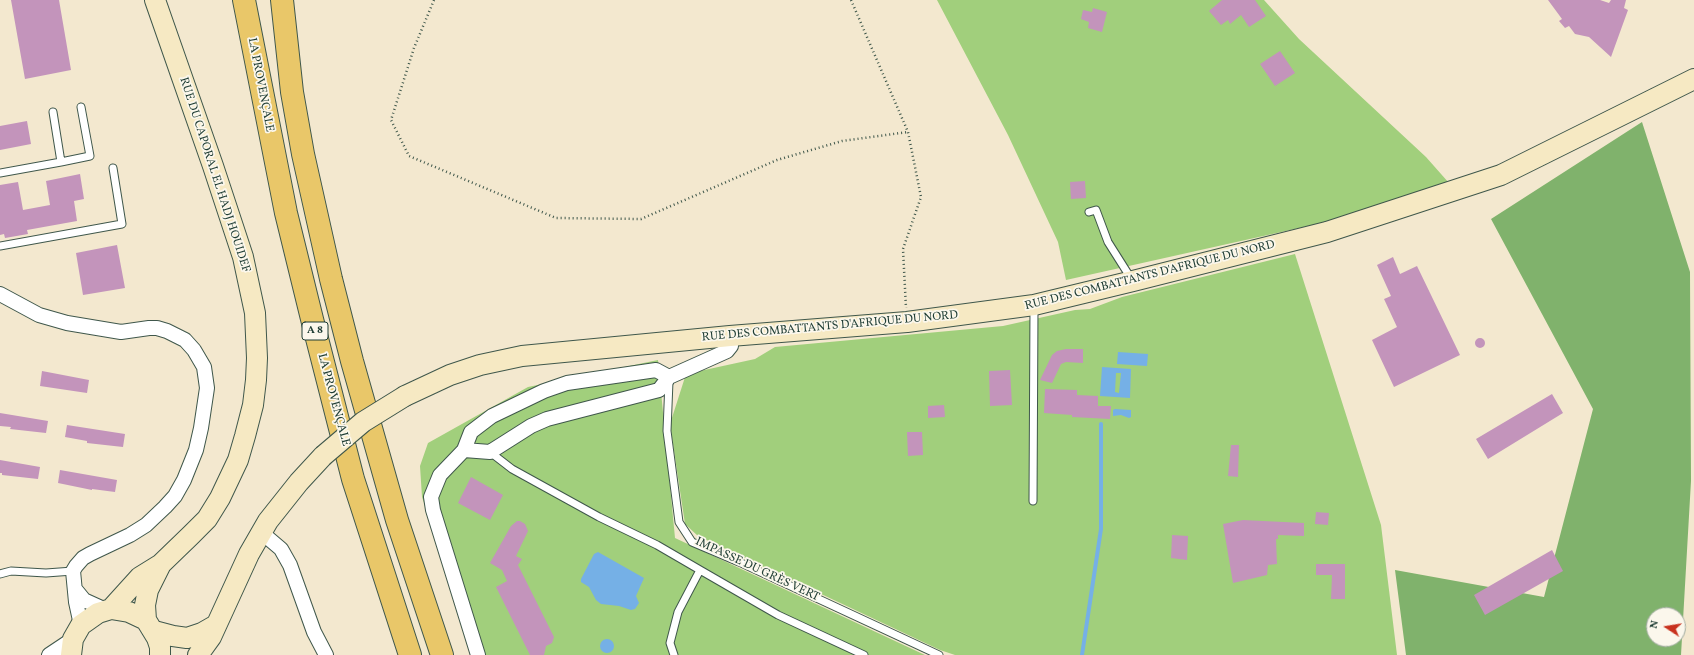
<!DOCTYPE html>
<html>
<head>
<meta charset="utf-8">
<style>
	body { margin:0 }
	#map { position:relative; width:1694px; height:655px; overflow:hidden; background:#f3e8cf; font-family:Vollkorn,serif }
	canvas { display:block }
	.north { position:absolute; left:1646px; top:607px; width:40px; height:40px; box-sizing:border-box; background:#fbf7ec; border:1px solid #a3ada2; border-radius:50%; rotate:282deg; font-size:11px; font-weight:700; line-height:16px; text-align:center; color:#1f3d34 }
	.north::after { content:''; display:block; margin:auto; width:14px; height:18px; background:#c8321e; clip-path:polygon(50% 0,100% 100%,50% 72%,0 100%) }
</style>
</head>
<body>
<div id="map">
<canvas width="1694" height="655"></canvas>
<div class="north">N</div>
</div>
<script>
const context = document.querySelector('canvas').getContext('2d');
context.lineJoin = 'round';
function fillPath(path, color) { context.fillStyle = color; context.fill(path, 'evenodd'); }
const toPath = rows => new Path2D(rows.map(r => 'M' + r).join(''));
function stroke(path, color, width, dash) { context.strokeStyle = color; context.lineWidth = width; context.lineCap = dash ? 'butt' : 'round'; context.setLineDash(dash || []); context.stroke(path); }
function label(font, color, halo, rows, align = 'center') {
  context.font = font + ' Vollkorn,serif'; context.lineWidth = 3.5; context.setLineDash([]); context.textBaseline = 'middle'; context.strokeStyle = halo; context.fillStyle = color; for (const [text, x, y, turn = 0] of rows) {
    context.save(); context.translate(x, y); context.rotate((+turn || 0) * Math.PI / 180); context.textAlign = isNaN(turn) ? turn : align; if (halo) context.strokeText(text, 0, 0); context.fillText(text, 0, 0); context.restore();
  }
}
fillPath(toPath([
	[937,0,1264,0,1299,39,1426,157,1449,183,1353,216,1066,280,1058,242,1008,135],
	[1295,254,1381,525,1397,655,955,655,940,650,698,536,685,524,670,424,686,374,755,359,775,347,1003,326,1075,310,1090,309,1122,297],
	[658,360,675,538,925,655,475,655,422,497,420,466,428,443,528,387]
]), '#a1cf7c');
fillPath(toPath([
	[1642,122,1690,272,1691,481,1681,655,1406,655,1395,570,1544,597,1593,409,1491,219],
	[1654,615,1678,615,1678,639,1654,639]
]), '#80b26c');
fillPath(toPath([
	[1118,352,1148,354,1147,366,1117,364],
	[1102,367,1131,369,1130,398,1100,396],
	[1116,373,1121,373,1119,393,1115,392],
	[1115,409,1131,410,1131,417,1129,418,1121,415,1113,416,1113,410],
	[598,552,644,578,636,596,639,603,635,609,631,610,619,606,601,604,596,600,589,587,581,582,581,579,594,554],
	'600 646a7 7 0 1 1 14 0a7 7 0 1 1-14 0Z'
]), '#75b0e6');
stroke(toPath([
	[1082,655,1101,529,1101,424]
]), '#75b0e6', 4);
fillPath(toPath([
	[11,0,59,0,71,70,25,79],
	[1222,0,1255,0,1266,16,1249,27,1241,15,1230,24,1228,20,1221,25,1209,11],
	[1548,0,1600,0,1609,3,1611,0,1626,0,1624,8,1628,10,1611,57,1589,37,1575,34,1569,26,1565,28,1559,21,1562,19],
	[1093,8,1107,12,1102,32,1088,28,1089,22,1081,19,1083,10,1092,12],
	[1280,51,1295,73,1275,86,1260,64],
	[27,121,31,144,0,150,0,126],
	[80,174,84,199,74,201,77,221,27,230,28,234,5,238,4,234,0,235,0,185,18,182,23,210,50,205,46,181],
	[1085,181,1086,198,1071,199,1070,182],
	[117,245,125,288,83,295,76,253],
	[1393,257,1400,274,1417,266,1460,355,1394,387,1372,340,1397,327,1384,299,1391,296,1377,265],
	'1475 343a5 5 0 1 1 10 0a5 5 0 1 1-10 0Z',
	[1066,349,1083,349,1083,363,1066,362,1061,364,1052,383,1040,380,1052,355,1057,351],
	[1010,370,1012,405,990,406,989,371],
	[42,371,89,380,87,393,40,386],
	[1045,389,1077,390,1077,395,1098,396,1098,406,1111,406,1110,419,1072,417,1072,415,1044,413],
	[1552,394,1563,413,1488,459,1476,439],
	[944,405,945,417,928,418,928,406],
	[0,413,48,421,46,433,10,429,11,427,0,426],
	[67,425,125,434,123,447,87,443,87,441,65,437],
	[907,432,922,432,923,455,908,456],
	[1231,445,1239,445,1238,477,1228,476],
	[0,460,40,467,38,479,2,475,2,473,0,473],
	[60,470,117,480,115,492,92,489,92,490,58,483],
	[471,477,503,495,490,520,458,503],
	[1316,512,1329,513,1328,525,1315,524],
	[1243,520,1304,523,1304,536,1278,535,1278,539,1276,539,1277,564,1268,565,1267,575,1233,583,1223,524],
	[517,521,520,521,525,524,528,531,516,556,522,559,518,565,554,637,552,643,546,646,544,655,530,655,496,587,507,581,502,570,490,563,511,526],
	[1172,535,1188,536,1187,560,1171,558],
	[1552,550,1563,571,1485,615,1474,595],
	[1316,564,1345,564,1345,599,1331,599,1332,575,1316,575]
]), '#c394bb');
const lane = toPath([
	[61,162,90,156,81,107],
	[0,173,61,162,53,112],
	[1089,212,1096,210,1108,242,1132,280],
	[0,246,122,224,113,168],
	[669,381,667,431,679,522,692,542,739,562,939,655],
	[490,452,512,469,599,517,657,545,700,570,678,612,670,643,674,655],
	[1033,501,1034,307],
	[700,570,778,615,864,655],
	[0,574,11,571,46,573,73,571]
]);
const street = toPath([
	[0,294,39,315,67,323,121,332,149,328,157,328,167,331,185,340,194,350,204,367,207,388,201,428,196,450,184,480,175,496,165,507,146,525,130,535,90,554,83,558,76,566,73,571,76,602,81,625],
	[464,450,490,452,531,426,547,419,659,390,669,377,727,351,731,346,730,336],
	[261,532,281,549,290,565,314,632,326,655],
	[75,589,84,600,106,610],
	[49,655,73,639],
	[478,655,433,510,431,497,440,475,464,450,471,432,492,416,544,391,567,383,656,370,669,377]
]);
const secondary = toPath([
	[405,396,450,375,480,365,522,356,730,336,907,322,1034,305,1133,281,1327,232,1501,175,1694,79],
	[111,609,140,577,161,564,191,535,207,519,220,498,238,460,245,436,253,405,256,380,257,358,255,313,243,257,213,166,155,0],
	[146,620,145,605,148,590,161,564],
	[154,631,173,636,187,638,202,633,216,625],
	[71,655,73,639,81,625,98,613,111,609,129,612,146,620,157,638,160,647,160,655],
	[198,655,211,637,249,554,268,521,299,482,323,456]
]);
const highway = toPath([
	[244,0,286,213,312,319,353,479,410,655],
	[282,0,292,92,303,154,331,279,352,361,397,520,442,655]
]);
stroke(lane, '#3f574b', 9);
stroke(street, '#3f574b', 16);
stroke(secondary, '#3f574b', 22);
stroke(highway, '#3f574b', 24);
stroke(toPath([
	[434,0,414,48,391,120,409,156,556,218,641,219,777,160,842,141,908,132],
	[851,0,908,132,921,197,903,249,906,308]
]), '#3f574b', 2.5, [1, 3]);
stroke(lane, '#fff', 7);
stroke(street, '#fff', 14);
stroke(secondary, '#f6e9c3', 20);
stroke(highway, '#e9c769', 22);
const secondaryBridge = toPath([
	[323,456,363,422,405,396]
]);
stroke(secondaryBridge, '#3f574b', 22, []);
stroke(secondaryBridge, '#f6e9c3', 20);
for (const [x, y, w] of [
	[315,331,26]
]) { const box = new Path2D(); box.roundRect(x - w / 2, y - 9, w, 18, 3); context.fillStyle = '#fbf7ec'; context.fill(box); stroke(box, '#1f3d34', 1); }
label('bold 11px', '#1f3d34', null, [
	["A 8",315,331]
]);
label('12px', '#1f3d34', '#fbf7ec', [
	["LA PROVENÇALE",260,85,79],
	["RUE DU CAPORAL EL HADJ HOUIDEF",214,175,72],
	["RUE DES COMBATTANTS D'AFRIQUE DU NORD",1150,276,-14],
	["RUE DES COMBATTANTS D'AFRIQUE DU NORD",830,327,-5],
	["LA PROVENÇALE",333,400,75],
	["IMPASSE DU GRÈS VERT",757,570,25]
]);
</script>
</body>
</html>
